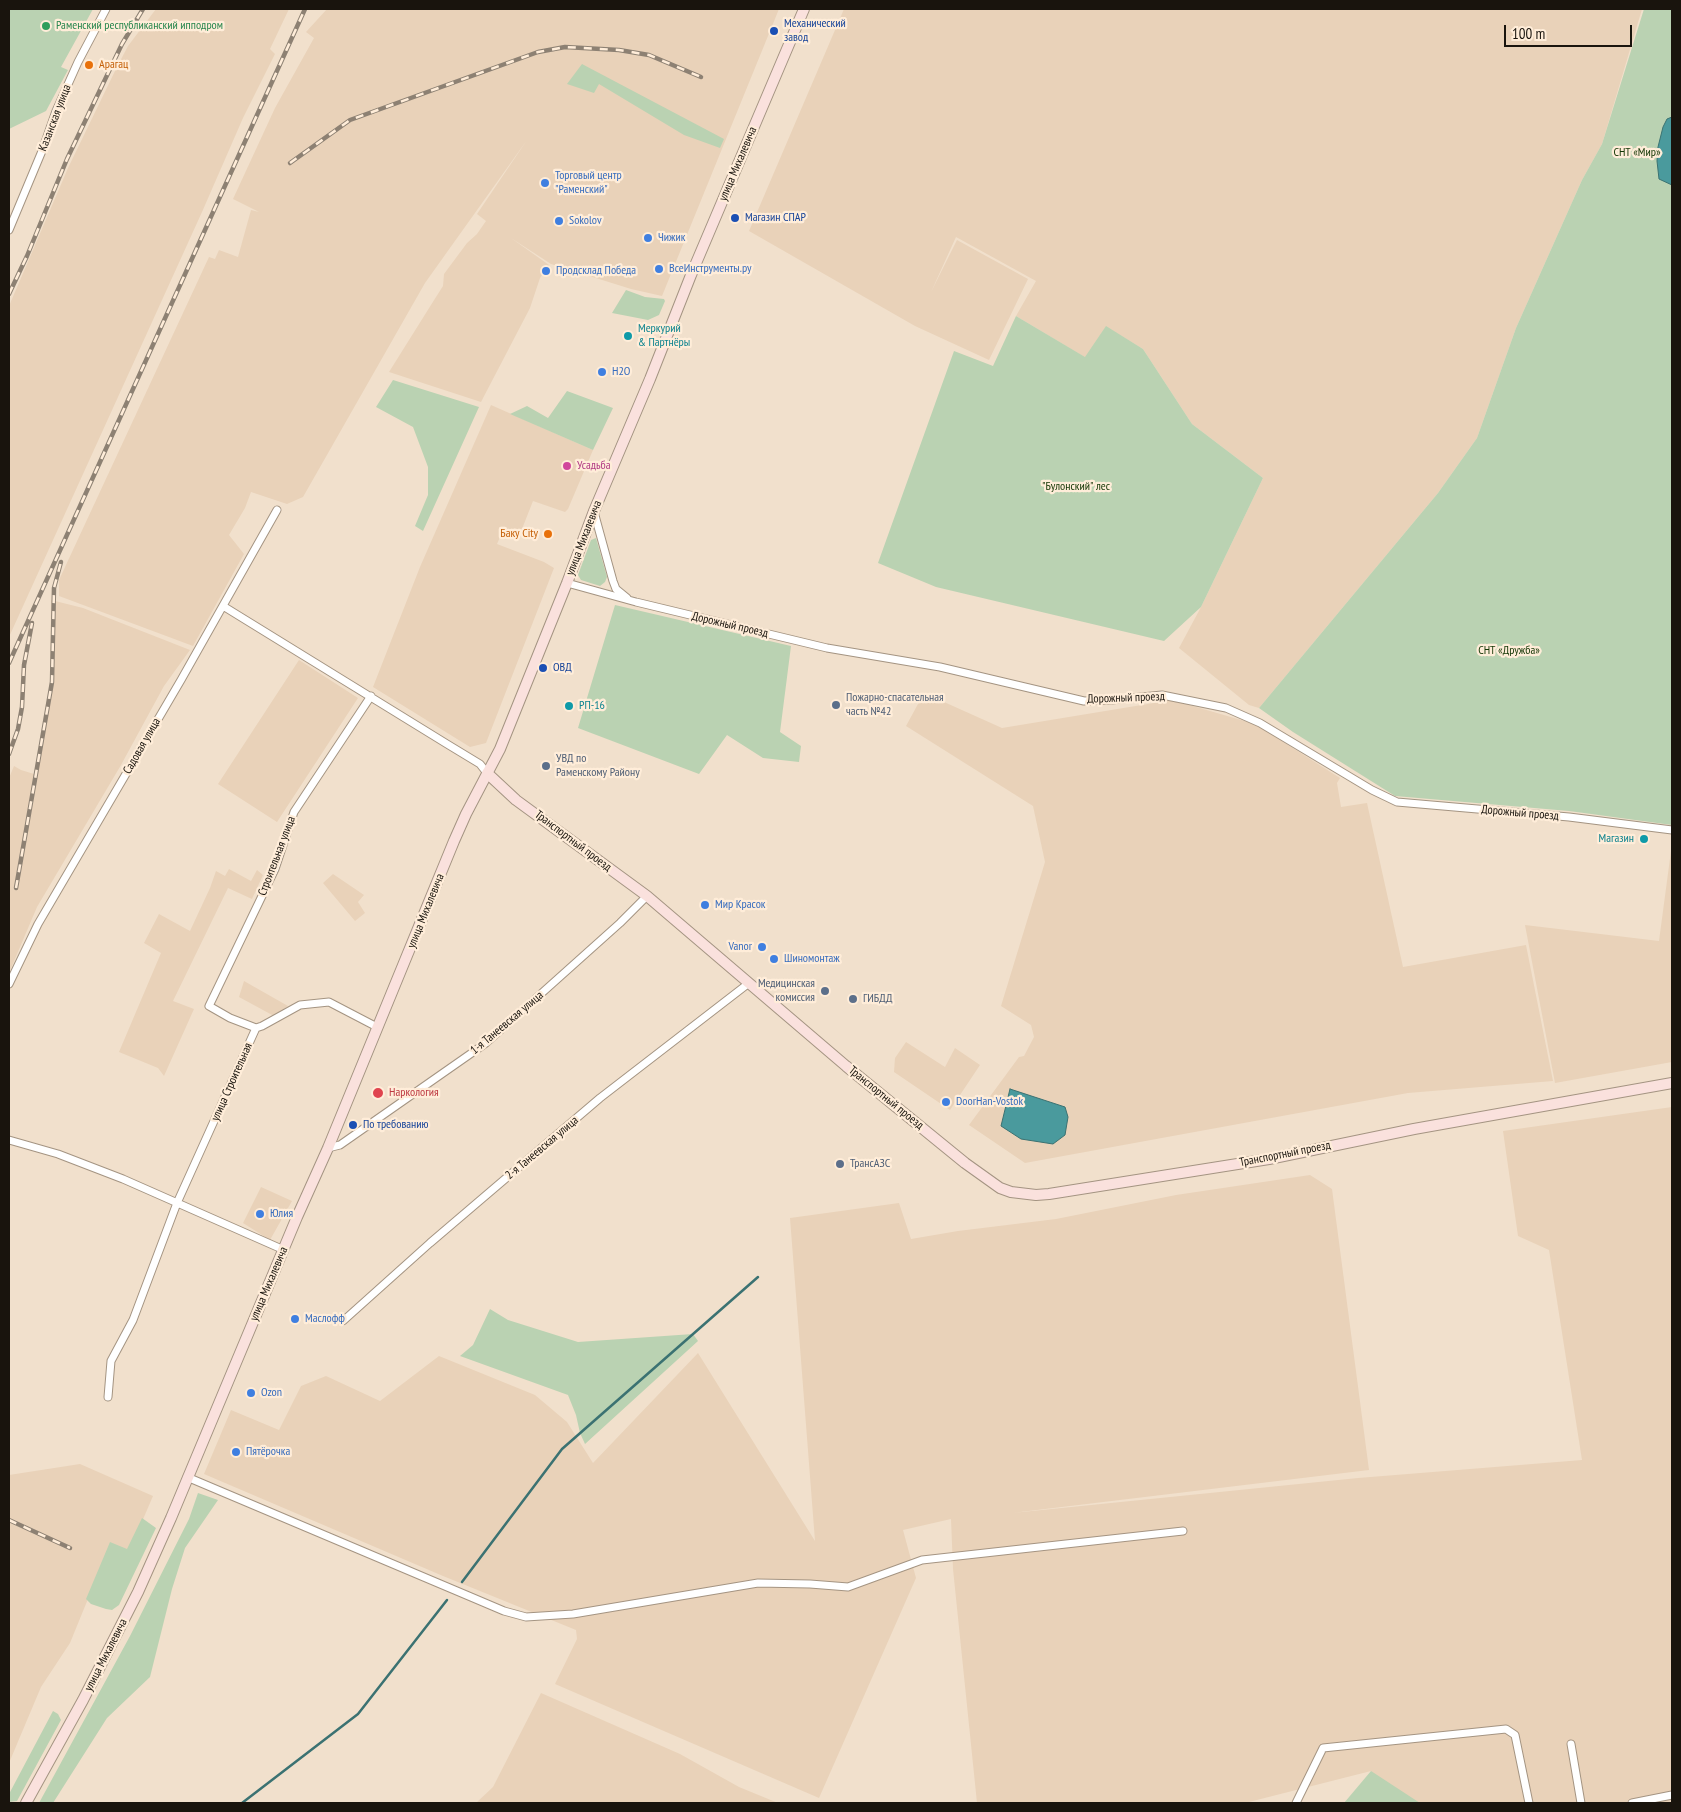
<!DOCTYPE html>
<html>
<head>
<meta charset="utf-8">
<style>
	body { margin:0 }
	#map { position:relative; width:1681px; height:1812px; overflow:hidden; background:#f1e0cc; font-family:"PT Sans Narrow",sans-serif }
	canvas { display:block }
	.frame { position:absolute; inset:0; border:10px solid #19140d; pointer-events:none }
	.scale { position:absolute; left:1504px; top:25px; width:128px; height:22px; box-sizing:border-box; border:2px solid #19140d; border-top:0; padding-left:6px; font-size:15px; line-height:18px; white-space:nowrap; color:#19140d; -webkit-text-stroke:4px #ffedd9; paint-order:stroke }
</style>
</head>
<body>
<div id="map">
<canvas width="1681" height="1812"></canvas>
<div class="frame"></div>
<div class="scale">100 m</div>
</div>
<script>
const context = document.querySelector('canvas').getContext('2d');
context.lineJoin = 'round';
function fillPath(path, color) { context.fillStyle = color; context.fill(path, 'evenodd'); }
const toPath = rows => new Path2D(rows.map(r => 'M' + r).join(''));
function stroke(path, color, width, dash) { context.strokeStyle = color; context.lineWidth = width; context.lineCap = dash ? 'butt' : 'round'; context.setLineDash(dash || []); context.stroke(path); }
function label(font, color, halo, rows, align = 'center') {
  context.font = font + ' "PT Sans Narrow",sans-serif'; context.lineWidth = 4.5; context.setLineDash([]); context.textBaseline = 'middle'; context.strokeStyle = halo; context.fillStyle = color; for (const [text, x, y, turn = 0] of rows) {
    context.save(); context.translate(x, y); context.rotate((+turn || 0) * Math.PI / 180); context.textAlign = isNaN(turn) ? turn : align; if (halo) context.strokeText(text, 0, 0); context.fillText(text, 0, 0); context.restore();
  }
}
fillPath(toPath([
	[156,9,289,9,270,49,275,54,243,118,202,212,9,637,9,306,68,168,116,69,128,46],
	[327,9,779,9,662,296,631,289,551,264,511,238,549,265,540,278,530,308,481,402,389,372,436,297,443,286,444,274,467,243,477,234,486,221,477,214,527,140,425,283,303,497,287,504,251,492,245,508,229,535,244,554,193,646,59,596,59,580,209,257,215,259,219,250,238,257,251,210,259,212,233,199,275,108,314,38,306,32],
	[844,9,1642,9,1602,144,1582,180,1516,328,1477,438,1438,493,1259,708,1249,705,1179,648,1201,607,1263,478,1192,424,1143,349,1106,327,1086,358,1016,316,1036,281,956,237,931,292,957,240,1028,279,989,360,915,326,749,231],
	[491,405,593,450,568,509,565,512,533,501,520,534,504,528,497,544,544,562,554,568,486,743,470,747,373,687,420,567],
	[51,600,83,608,190,650,164,686,121,765,37,907,9,973,9,778,14,766,21,770,34,774,50,689],
	[299,660,358,698,277,822,218,784],
	[924,693,1002,728,1172,700,1255,724,1340,778,1337,783,1341,807,1367,803,1403,967,1526,945,1553,1081,1408,1093,1025,1163,969,1125,1019,1057,1024,1056,1034,1037,1031,1025,1001,1006,1045,862,1033,806,906,726],
	[1671,851,1672,1062,1555,1083,1525,925,1659,941],
	[229,869,251,881,257,870,263,875,252,899,228,888,173,1001,194,1009,164,1076,158,1068,119,1052,161,953,144,943,159,914,190,931,210,888,216,871,225,876],
	[333,874,364,895,358,902,365,913,355,921,323,883],
	[244,981,288,1006,274,1016,239,997],
	[906,1042,945,1067,955,1048,980,1065,950,1110,894,1072,895,1058],
	[1672,1107,1672,1803,1416,1803,1373,1776,1371,1771,1245,1803,977,1803,953,1569,951,1519,903,1530,916,1578,819,1798,555,1684,577,1639,576,1630,443,1576,204,1474,231,1410,279,1430,301,1386,326,1376,380,1401,439,1356,535,1395,567,1422,593,1463,698,1353,815,1541,790,1218,899,1203,911,1239,958,1231,1056,1219,1176,1195,1310,1175,1332,1189,1369,1470,1012,1513,1358,1478,1582,1460,1549,1250,1518,1236,1503,1131],
	[261,1187,292,1201,270,1240,243,1223],
	[80,1464,153,1496,129,1552,90,1594,70,1643,41,1687,9,1763,9,1475],
	[541,1693,680,1754,739,1787,778,1803,476,1803,493,1787]
]), '#e9d2b9');
fillPath(toPath([
	[9,9,93,9,61,67,68,70,46,111,9,129],
	[1644,9,1672,9,1672,825,1569,811,1395,796,1293,732,1259,708,1438,493,1477,438,1516,328,1582,180,1602,144],
	[582,64,724,139,720,148,684,135,599,84,594,93,567,84],
	[626,290,645,297,664,299,665,301,659,315,648,320,612,313],
	[1016,316,1085,357,1106,326,1143,349,1192,424,1263,478,1201,607,1164,641,936,587,878,563,954,351,993,366],
	[393,380,479,407,423,531,415,526,428,495,428,467,413,427,376,407],
	[567,391,613,408,593,450,510,414,527,406,548,418],
	[596,538,607,577,605,582,600,586,581,580,578,575,591,540],
	[615,605,791,646,780,732,801,746,799,762,763,758,727,735,699,774,578,728],
	[490,1309,508,1320,578,1342,693,1334,698,1341,585,1444,580,1433,576,1415,568,1395,460,1356,473,1345],
	[198,1493,218,1500,185,1548,172,1589,150,1677,107,1718,53,1803,39,1803,130,1636,189,1519],
	[142,1518,156,1528,119,1605,112,1610,106,1609,91,1604,86,1599,110,1542,127,1549],
	[53,1711,58,1714,61,1720,17,1801,9,1802,9,1794],
	[1371,1771,1420,1803,1344,1803]
]), '#bad2b2');
const water = toPath([
	[1672,117,1672,185,1659,179,1657,161,1658,147,1663,127,1667,119,1672,117],
	[1010,1089,1065,1107,1068,1117,1065,1135,1053,1144,1021,1139,1001,1126,1010,1089]
]);
fillPath(water, '#4a9a9d');
stroke(water, '#3b7272', 1);
stroke(toPath([
	[462,1582,562,1449,758,1277],
	[242,1803,358,1714,447,1600]
]), '#3b7272', 2.5);
const street = toPath([
	[9,230,42,151,56,111,78,62,106,9],
	[594,512,613,581,616,589,627,598],
	[567,583,636,602,827,648,940,667,1084,701,1111,700,1162,695,1226,708,1260,723,1372,790,1397,802,1569,817,1672,830],
	[223,606,447,744,480,764,487,773],
	[9,984,38,924,181,680,277,510],
	[256,1028,230,1018,209,1006,275,869,294,812,371,696],
	[9,1140,58,1154,123,1179,284,1250],
	[328,1148,340,1145,486,1043,620,923,647,896],
	[343,1321,430,1243,600,1098,749,983],
	[108,1397,111,1361,133,1320,177,1203,256,1028,262,1026,300,1005,329,1002,377,1027],
	[187,1477,471,1597,504,1611,526,1617,573,1614,758,1583,810,1584,848,1587,922,1560,1183,1531],
	[1571,1744,1581,1803],
	[1296,1803,1323,1748,1506,1729,1515,1735,1529,1803],
	[1632,1803,1672,1795]
]);
const secondary = toPath([
	[487,773,516,800,647,896,846,1066,965,1163,1000,1188,1011,1192,1036,1195,1049,1194,1269,1159,1414,1129,1672,1083],
	[26,1803,83,1700,138,1592,171,1518,297,1217,328,1148,454,841,466,814,500,749,567,583,594,511,650,379,691,275,804,9]
]);
stroke(street, '#a49482', 9);
stroke(secondary, '#a49482', 12);
stroke(street, '#fff', 7);
stroke(secondary, '#fae1dd', 10);
const rail = toPath([
	[290,163,350,120,538,52,565,47,619,50,649,55,701,77],
	[9,294,27,256,67,159,122,44,143,9],
	[9,663,305,9],
	[9,754,18,729,22,707,24,665,32,623],
	[16,888,52,682,54,588,61,562],
	[9,1520,70,1548]
]);
stroke(rail, '#8d8173', 4.5);
stroke(rail, '#ffedd9', 2.5, [8]);
for (const [x, y, r, color] of [
	[46,26,5,"#2e9e5b"],
	[774,31,5,"#1a4fb4"],
	[89,65,5,"#e8710a"],
	[545,183,5,"#3f7fe0"],
	[735,218,5,"#1a4fb4"],
	[559,221,5,"#3f7fe0"],
	[648,238,5,"#3f7fe0"],
	[659,269,5,"#3f7fe0"],
	[546,271,5,"#3f7fe0"],
	[628,336,5,"#0f9aa8"],
	[602,372,5,"#3f7fe0"],
	[567,466,5,"#d1479c"],
	[548,534,5,"#e8710a"],
	[543,668,5,"#1a4fb4"],
	[836,705,5,"#5c6f8a"],
	[569,706,5,"#0f9aa8"],
	[546,766,5,"#5c6f8a"],
	[1644,839,5,"#0f9aa8"],
	[705,905,5,"#3f7fe0"],
	[762,947,5,"#3f7fe0"],
	[774,959,5,"#3f7fe0"],
	[825,991,5,"#5c6f8a"],
	[853,999,5,"#5c6f8a"],
	[378,1093,6,"#e0444e"],
	[946,1102,5,"#3f7fe0"],
	[353,1125,5,"#1a4fb4"],
	[840,1164,5,"#5c6f8a"],
	[260,1214,5,"#3f7fe0"],
	[295,1319,5,"#3f7fe0"],
	[251,1393,5,"#3f7fe0"],
	[236,1452,5,"#3f7fe0"]
]) { const dot = new Path2D(); dot.arc(x, y, r, 0, 2 * Math.PI); context.fillStyle = color; context.fill(dot); stroke(dot, '#ffedd9', 2); }
label('12px', '#164399', '#ffedd9', [
	["Механический",784,24],
	["завод",784,38],
	["Магазин СПАР",745,218],
	["ОВД",553,668],
	["По требованию",363,1125]
], 'left');
label('12px', '#27864d', '#ffedd9', [
	["Раменский республиканский ипподром",56,26]
], 'left');
label('12px', '#c56008', '#ffedd9', [
	["Арагац",99,65],
	["Баку City",538,534,"right"]
], 'left');
label('12px', '#19140d', '#ffedd9', [
	["Казанская улица",55,118,-69],
	["улица Михалевича",738,164,-67],
	["улица Михалевича",584,538,-69],
	["Дорожный проезд",730,625,13],
	["Дорожный проезд",1126,698,-2],
	["Садовая улица",142,746,-60],
	["Дорожный проезд",1520,813,5],
	["Транспортный проезд",573,841,37],
	["Строительная улица",277,856,-69],
	["улица Михалевича",426,911,-68],
	["1-я Танеевская улица",507,1023,-40],
	["улица Строительная",232,1082,-66],
	["Транспортный проезд",886,1098,39],
	["2-я Танеевская улица",542,1148,-40],
	["Транспортный проезд",1285,1154,-11],
	["улица Михалевича",269,1284,-67],
	["улица Михалевича",106,1655,-63]
]);
label('12px', '#123503', '#ffedd9', [
	["СНТ «Мир»",1637,153],
	["\"Булонский\" лес",1076,487],
	["СНТ «Дружба»",1509,651]
]);
label('12px', '#366cbe', '#ffedd9', [
	["Торговый центр",555,176],
	["\"Раменский\"",555,190],
	["Sokolov",569,221],
	["Чижик",658,238],
	["ВсеИнструменты.ру",669,269],
	["Продсклад Победа",556,271],
	["H2O",612,372],
	["Мир Красок",715,905],
	["Vanor",752,947,"right"],
	["Шиномонтаж",784,959],
	["DoorHan-Vostok",956,1102],
	["Юлия",270,1214],
	["Маслофф",305,1319],
	["Ozon",261,1393],
	["Пятёрочка",246,1452]
], 'left');
label('12px', '#0d838f', '#ffedd9', [
	["Меркурий",638,329],
	["& Партнёры",638,343],
	["РП-16",579,706],
	["Магазин",1634,839,"right"]
], 'left');
label('12px', '#b23c85', '#ffedd9', [
	["Усадьба",577,466]
], 'left');
label('12px', '#4e5e75', '#ffedd9', [
	["Пожарно-спасательная",846,698],
	["часть №42",846,712],
	["УВД по",556,759],
	["Раменскому Району",556,773],
	["Медицинская",815,984,"right"],
	["комиссия",815,998,"right"],
	["ГИБДД",863,999],
	["ТрансАЗС",850,1164]
], 'left');
label('12px', '#be3a42', '#ffedd9', [
	["Наркология",389,1093]
], 'left');
</script>
</body>
</html>
